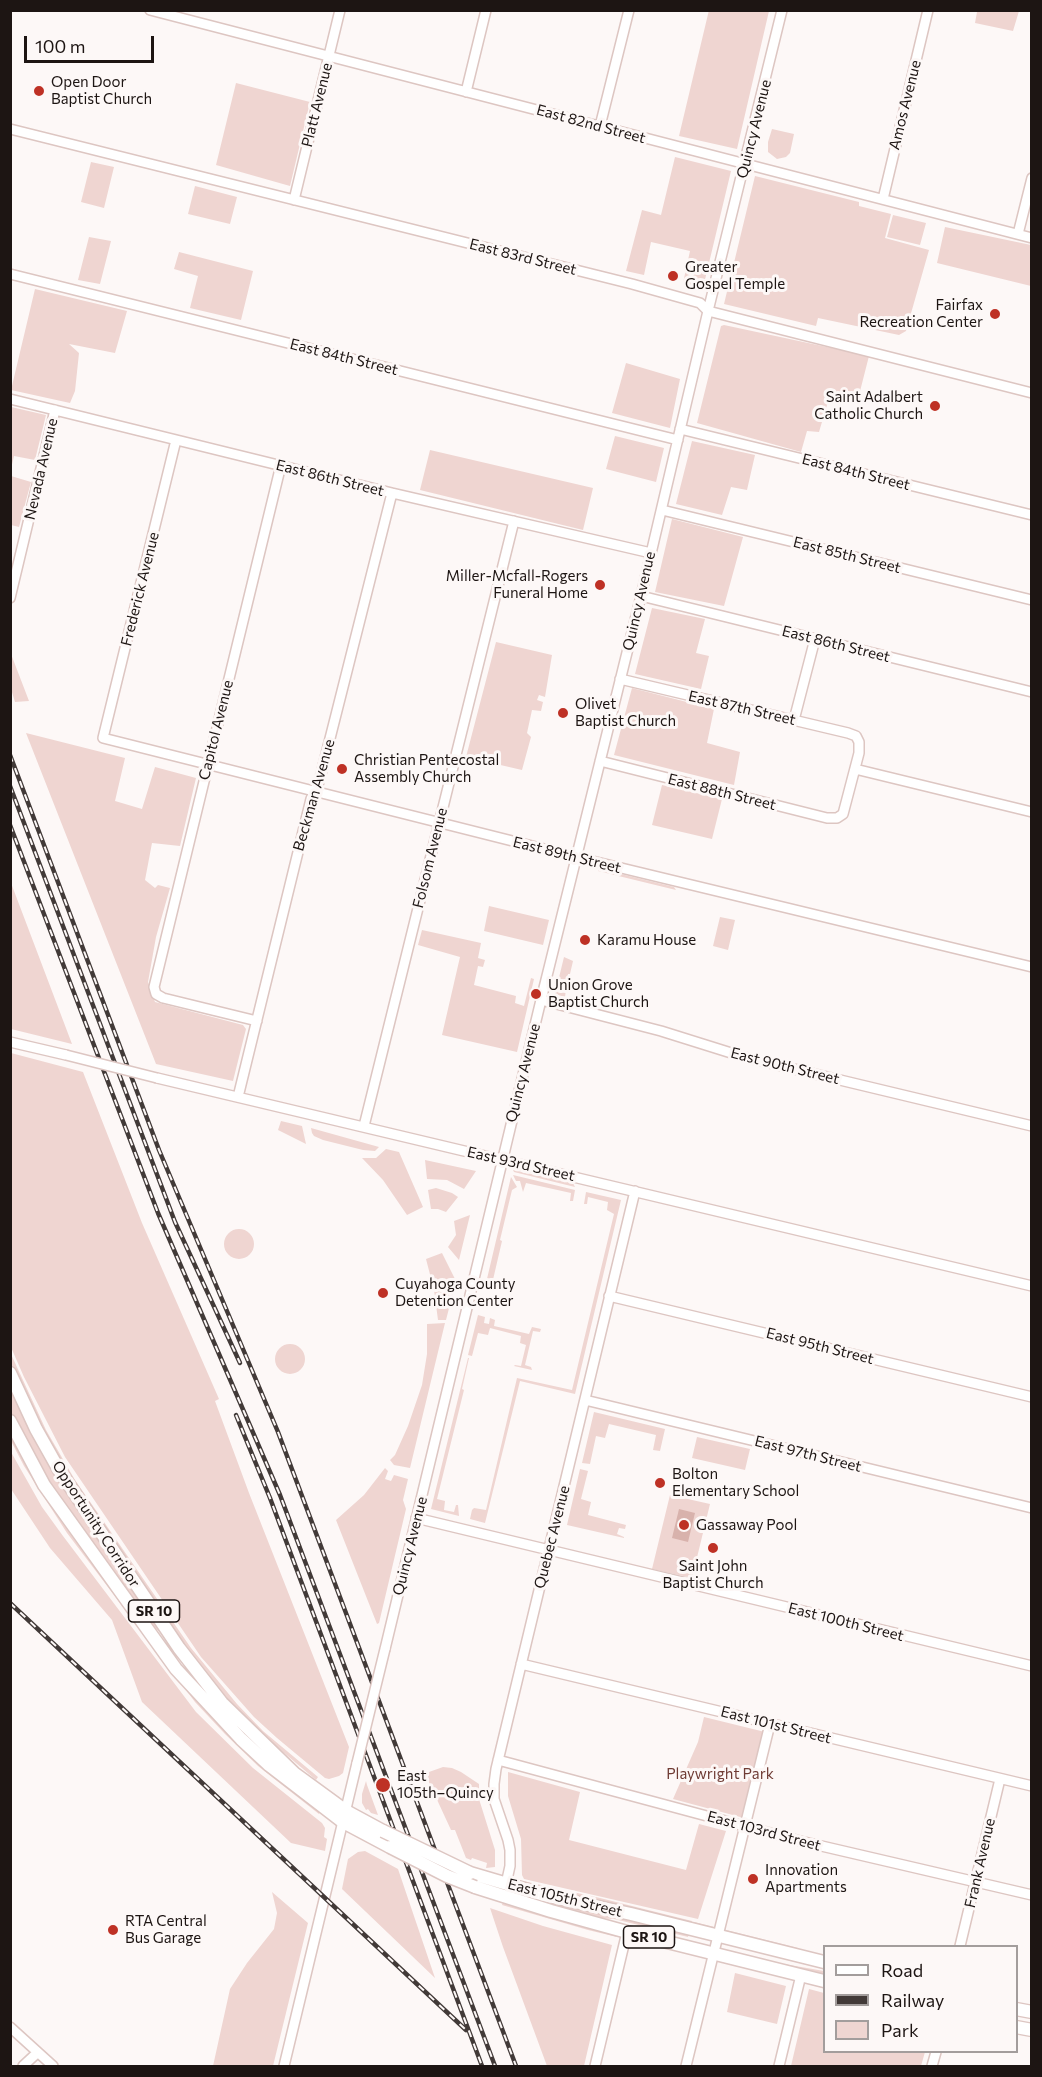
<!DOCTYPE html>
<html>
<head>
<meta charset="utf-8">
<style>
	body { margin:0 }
	#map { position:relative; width:1042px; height:2077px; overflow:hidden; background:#fdf8f7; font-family:Commissioner,sans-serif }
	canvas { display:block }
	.frame { position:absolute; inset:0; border:12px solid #1d1513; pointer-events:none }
	.legend { position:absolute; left:823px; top:1945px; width:195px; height:108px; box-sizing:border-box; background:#fdf8f7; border:2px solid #a39d9c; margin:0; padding:8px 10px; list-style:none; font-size:18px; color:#1d1513 }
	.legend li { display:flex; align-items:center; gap:12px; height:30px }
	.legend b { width:30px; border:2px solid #a39d9c }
	.scale { position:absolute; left:24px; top:36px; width:130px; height:27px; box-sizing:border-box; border:3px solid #1d1513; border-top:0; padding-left:8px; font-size:18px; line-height:21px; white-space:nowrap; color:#1d1513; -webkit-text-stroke:4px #fdf8f7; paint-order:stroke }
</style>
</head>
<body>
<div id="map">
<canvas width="1042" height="2077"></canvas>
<div class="frame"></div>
<ul class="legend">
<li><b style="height:8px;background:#fff"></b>Road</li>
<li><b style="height:8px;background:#423a38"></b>Railway</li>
<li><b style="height:16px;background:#efd5d1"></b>Park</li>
</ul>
<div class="scale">100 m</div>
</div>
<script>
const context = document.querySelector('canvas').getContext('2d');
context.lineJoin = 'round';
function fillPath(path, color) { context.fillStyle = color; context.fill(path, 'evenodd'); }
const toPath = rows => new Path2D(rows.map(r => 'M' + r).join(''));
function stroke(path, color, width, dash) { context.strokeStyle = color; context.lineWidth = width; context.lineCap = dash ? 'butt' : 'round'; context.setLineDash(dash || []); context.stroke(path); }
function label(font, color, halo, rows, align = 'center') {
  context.font = font + ' Commissioner,sans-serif'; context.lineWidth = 6; context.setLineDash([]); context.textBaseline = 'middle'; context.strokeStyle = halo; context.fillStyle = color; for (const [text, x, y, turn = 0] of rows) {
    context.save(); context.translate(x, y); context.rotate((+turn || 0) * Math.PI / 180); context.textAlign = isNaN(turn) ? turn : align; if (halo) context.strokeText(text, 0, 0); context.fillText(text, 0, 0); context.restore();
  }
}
fillPath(toPath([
	[709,10,769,11,737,149,679,136],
	[970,11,1019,10,1019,11,1013,31,975,23,977,12],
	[236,83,310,102,290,186,216,165],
	[772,129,794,134,790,153,786,157,777,159,768,152,768,142],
	[675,157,731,171,703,288,683,283,690,251,651,242,644,275,626,271,642,210,661,215],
	[91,162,114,167,104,208,81,202],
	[755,176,859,202,859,206,891,214,885,238,929,250,906,331,899,335,818,318,816,326,724,304],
	[195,186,237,197,230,224,188,214],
	[893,215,926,223,920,245,887,237],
	[945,227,1031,245,1031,286,937,263],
	[89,237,111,241,100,284,78,280],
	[179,252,253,271,241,320,190,308,198,276,174,269],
	[35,289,127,311,115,353,69,344,79,353,75,391,70,403,11,390],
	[724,325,869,356,857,403,830,395,819,432,807,431,801,452,697,423,721,326],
	[626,363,680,379,670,428,612,413],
	[11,407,46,415,35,460,14,456,11,469],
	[615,436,664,448,656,482,606,469],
	[692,441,755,455,747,490,731,487,722,515,676,504],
	[430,450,593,488,583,530,420,490],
	[11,476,31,482,19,527,11,525],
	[672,519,743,537,724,606,655,592],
	[652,608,705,619,696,653,709,656,701,689,635,674],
	[496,642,552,655,545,697,539,695,537,700,543,702,541,711,532,710,527,733,531,737,522,770,466,757],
	[11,654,29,701,15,702,11,689],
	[632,688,714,709,707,743,740,752,734,785,614,755],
	[26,733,125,758,115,801,142,809,155,767,196,778,180,846,152,843,145,880,155,888,158,885,170,888,156,937,148,982,155,1002,243,1025,246,1029,233,1081,156,1064],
	[662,785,722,799,712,839,652,825],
	[600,869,674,887,676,890,598,871],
	[10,883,11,883,72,1044,11,1029],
	[489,906,549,920,543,945,484,931],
	[720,917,735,920,728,950,713,946],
	[422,930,481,943,478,958,485,960,483,967,478,966,474,985,516,996,515,1003,524,1006,531,978,534,979,517,1052,442,1035,460,957,418,945],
	[564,957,573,961,570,974,568,974,565,997,555,994],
	[11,1053,83,1072,142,1223,219,1399,215,1401,249,1493,349,1747,343,1773,339,1776,329,1779,325,1778,277,1738,254,1717,201,1657,65,1457,24,1377,10,1345],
	[281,1121,302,1126,306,1144,278,1130],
	[311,1128,379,1147,375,1151,363,1150,323,1140,314,1136,312,1133],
	[386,1149,399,1152,423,1207,407,1215,383,1180,362,1158,376,1158],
	[425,1160,476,1171,464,1189,447,1180,427,1179],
	[513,1170,573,1183,575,1187,514,1172],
	[513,1175,575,1190,573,1201,570,1201,571,1193,526,1183,523,1192,520,1181,516,1181],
	[511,1177,517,1187,512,1190,500,1240,502,1241,492,1284,486,1283],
	[436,1188,452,1193,458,1197,446,1212,438,1209,431,1209,428,1190],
	[586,1192,621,1200,575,1394,520,1381,485,1523,470,1519,472,1510,474,1508,486,1510,517,1378,572,1390,614,1214,607,1210,608,1202,588,1197,587,1204,584,1204],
	[470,1215,459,1260,448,1247,456,1235,454,1221],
	'224 1244a15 15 0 1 1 30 0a15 15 0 1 1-30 0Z',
	[442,1253,456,1281,446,1320,438,1320,434,1290,426,1259],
	[478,1315,485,1317,484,1323,489,1324,490,1318,495,1320,494,1326,529,1334,532,1327,541,1329,540,1332,533,1331,525,1365,531,1367,532,1370,514,1366,515,1365,521,1366,526,1345,520,1343,521,1336,490,1328,488,1335,478,1333,472,1356,468,1355],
	[445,1323,410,1468,394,1465,390,1460,395,1455,408,1426,422,1385,427,1354,427,1324],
	'275 1359a15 15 0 1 1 30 0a15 15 0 1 1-30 0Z',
	[10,1352,46,1430,75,1480,191,1648,237,1704,263,1731,318,1777,316,1780,256,1729,231,1703,187,1651,62,1465,28,1404,11,1363],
	[468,1358,469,1358,462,1389,464,1390,437,1499,445,1501,444,1510,454,1512,456,1505,458,1505,459,1516,431,1509],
	[11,1388,164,1636,153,1626,93,1546,51,1486,11,1412],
	[594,1412,665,1429,660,1451,653,1450,656,1435,609,1424,605,1438,596,1436,590,1464,582,1463],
	[11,1435,45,1495,96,1567,276,1777,320,1811,319,1814,258,1766,225,1734,195,1702,67,1533,24,1466,11,1441],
	[697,1437,750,1449,745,1470,692,1458],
	[11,1452,42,1507,63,1536,196,1712,253,1768,322,1823,325,1828,324,1837,327,1839,325,1851,291,1843,142,1702,112,1620,50,1548,11,1489],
	[385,1468,388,1471,385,1479,391,1481,394,1475,408,1479,403,1500,406,1509,379,1623,377,1624,336,1520,364,1495],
	[580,1469,588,1471,581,1499,591,1502,588,1515,626,1525,625,1529,619,1528,617,1534,624,1537,624,1538,567,1525],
	[670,1495,710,1504,692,1578,652,1569],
	[704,1717,765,1732,744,1818,673,1799,698,1742],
	[443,1767,452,1768,461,1772,479,1784,479,1799,495,1850,495,1867,486,1868,487,1863,472,1858,471,1860,466,1858,455,1830,451,1830,427,1778,429,1772],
	[508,1772,580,1792,569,1840,686,1870,699,1824,726,1831,698,1919,524,1879,522,1875,521,1839,508,1796],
	[366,1781,367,1785,378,1815,371,1813,368,1809,366,1810,362,1803,362,1794],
	[365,1851,398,1869,435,1978,342,1889,348,1859,358,1852],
	[523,1881,600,1898,692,1921,691,1924,535,1887,521,1883],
	[492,1885,689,1934,688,1937,614,1919,593,1918,507,1893,490,1886],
	[272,1892,308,1923,273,2066,213,2066,230,1989,247,1963,274,1929,277,1913],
	[503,1902,614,1934,617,1937,588,1930,502,1905],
	[490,1908,543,1926,612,1945,584,2066,547,2066,503,1947],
	[694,1922,798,1948,796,1950,694,1925],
	[784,1964,824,1971,824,1975,785,1965],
	[735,1973,786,1986,777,2024,727,2012],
	[809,1989,824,1993,824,2052,925,2052,921,2066,791,2066]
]), '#efd5d1');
fillPath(toPath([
	[679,1509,695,1513,688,1542,672,1538]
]), '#d8b2ac');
const minor = toPath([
	[150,10,1032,238],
	[466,92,486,10],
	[600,126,629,10],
	[10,129,632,284,700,303,708,311,1032,393],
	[883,199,928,10],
	[294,200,340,10],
	[1018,234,1032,178],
	[10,274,678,440],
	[10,399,392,493,651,553],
	[680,429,1032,515],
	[176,440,103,738,588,860,1032,967],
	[662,510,1032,600],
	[641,596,1032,692],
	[10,598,55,410],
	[794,720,815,639],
	[600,761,827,818,837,818,843,814,859,753,859,742,856,736,848,733,620,679],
	[855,769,1032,812],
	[541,1000,661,1031,744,1057,1032,1126],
	[257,1021,163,998,156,994,154,987,281,465],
	[10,1042,66,1055],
	[157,1078,1032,1286],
	[238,1097,311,799,319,782,392,493],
	[364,1126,514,521],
	[609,1296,1032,1397],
	[585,1400,1032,1508],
	[416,1518,1032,1666],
	[385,1649,541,1000,641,596,708,311,782,10],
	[521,1664,1032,1786],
	[498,1760,800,1841,1032,1895],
	[506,1884,510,1866,510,1850,508,1840,494,1799,494,1784,496,1769,635,1191],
	[960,1946,1000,1779],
	[10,2027,53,2066],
	[23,2066,37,2053],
	[284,2066,357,1763],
	[595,2066,627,1932],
	[686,2066,770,1724],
	[779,2066,801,1975],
	[932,2066,936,2052]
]);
const major = toPath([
	[10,1373,36,1429,59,1470,179,1648,222,1703,294,1773,346,1811,383,1831],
	[10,1421,44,1485,176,1669,241,1739,269,1765,343,1822,390,1847],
	[470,1873,548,1896,631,1914,824,1962],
	[475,1887,551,1911,627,1932,824,1981],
	[1016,2009,1032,2012],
	[1016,2027,1032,2030]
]);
stroke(minor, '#ddc6c2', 12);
stroke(major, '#ddc6c2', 15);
stroke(minor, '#fff', 9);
stroke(major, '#fff', 12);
const rail = toPath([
	[10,755,159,1150,278,1432,516,2066],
	[10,786,175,1222,240,1363],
	[10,825,158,1213,280,1495,495,2066],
	[236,1415,270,1498,482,2066],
	[10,1603,466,2030]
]);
stroke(rail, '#423a38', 4.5);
stroke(rail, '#fdf8f7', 2, [7]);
const minorBridge = toPath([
	[66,1055,157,1078],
	[357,1763,385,1649]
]);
const majorBridge = toPath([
	[383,1831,470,1873],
	[390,1847,447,1876,475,1887]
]);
stroke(minorBridge, '#ddc6c2', 12, []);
stroke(majorBridge, '#ddc6c2', 15, []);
stroke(minorBridge, '#fff', 9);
stroke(majorBridge, '#fff', 12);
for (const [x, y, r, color] of [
	[39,91,6,"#be3125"],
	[673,276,6,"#be3125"],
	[995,314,6,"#be3125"],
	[935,406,6,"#be3125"],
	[600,585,6,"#be3125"],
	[563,713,6,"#be3125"],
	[342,769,6,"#be3125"],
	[585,940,6,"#be3125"],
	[536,994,6,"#be3125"],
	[383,1293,6,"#be3125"],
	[660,1483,6,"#be3125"],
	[684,1525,6,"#be3125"],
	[713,1548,6,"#be3125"],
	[383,1785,8,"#be3125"],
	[753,1879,6,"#be3125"],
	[113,1930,6,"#be3125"]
]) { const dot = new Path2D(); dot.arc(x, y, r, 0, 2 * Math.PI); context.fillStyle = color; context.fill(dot); stroke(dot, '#fdf8f7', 2); }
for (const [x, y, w] of [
	[154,1611,51],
	[649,1937,51]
]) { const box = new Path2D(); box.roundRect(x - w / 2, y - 11, w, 22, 4.5); context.fillStyle = '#fdf8f7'; context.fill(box); stroke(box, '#1d1513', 1.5); }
label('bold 14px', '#1d1513', null, [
	["SR 10",154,1611],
	["SR 10",649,1937]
]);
label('15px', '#1d1513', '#fdf8f7', [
	["Open Door",51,82],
	["Baptist Church",51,99],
	["Greater",685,267],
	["Gospel Temple",685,284],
	["Fairfax",983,305,"right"],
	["Recreation Center",983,322,"right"],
	["Saint Adalbert",923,397,"right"],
	["Catholic Church",923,414,"right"],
	["Miller-Mcfall-Rogers",588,576,"right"],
	["Funeral Home",588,593,"right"],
	["Olivet",575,704],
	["Baptist Church",575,721],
	["Christian Pentecostal",354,760],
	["Assembly Church",354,777],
	["Karamu House",597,940],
	["Union Grove",548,985],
	["Baptist Church",548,1002],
	["Cuyahoga County",395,1284],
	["Detention Center",395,1301],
	["Bolton",672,1474],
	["Elementary School",672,1491],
	["Gassaway Pool",696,1525],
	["Saint John",713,1566,"center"],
	["Baptist Church",713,1583,"center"],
	["East",397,1776],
	["105th–Quincy",397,1793],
	["Innovation",765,1870],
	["Apartments",765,1887],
	["RTA Central",125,1921],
	["Bus Garage",125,1938]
], 'left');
label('15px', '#1d1513', '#fdf8f7', [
	["Platt Avenue",317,105,-76],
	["Amos Avenue",905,105,-76],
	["East 82nd Street",591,124,15],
	["Quincy Avenue",754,129,-76],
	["East 83rd Street",523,257,14],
	["East 84th Street",344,357,14],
	["Nevada Avenue",41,469,-77],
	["East 84th Street",856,472,14],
	["East 86th Street",330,478,14],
	["East 85th Street",847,555,14],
	["Frederick Avenue",140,589,-76],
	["Quincy Avenue",639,601,-77],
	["East 86th Street",836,644,14],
	["East 87th Street",742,708,13],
	["Capitol Avenue",216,730,-76],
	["East 88th Street",722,792,14],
	["Beckman Avenue",314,795,-74],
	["East 89th Street",567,855,14],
	["Folsom Avenue",430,858,-76],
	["East 90th Street",785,1066,14],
	["Quincy Avenue",523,1073,-76],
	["East 93rd Street",521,1164,13],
	["East 95th Street",820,1346,14],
	["East 97th Street",808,1454,14],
	["Opportunity Corridor",96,1524,57],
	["Quebec Avenue",552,1537,-76],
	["Quincy Avenue",410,1546,-76],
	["East 100th Street",846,1622,14],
	["East 101st Street",776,1725,14],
	["East 103rd Street",764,1831,15],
	["Frank Avenue",980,1863,-77],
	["East 105th Street",565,1898,14]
]);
label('15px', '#6f3b34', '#fdf8f7', [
	["Playwright Park",720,1774]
]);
</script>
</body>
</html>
